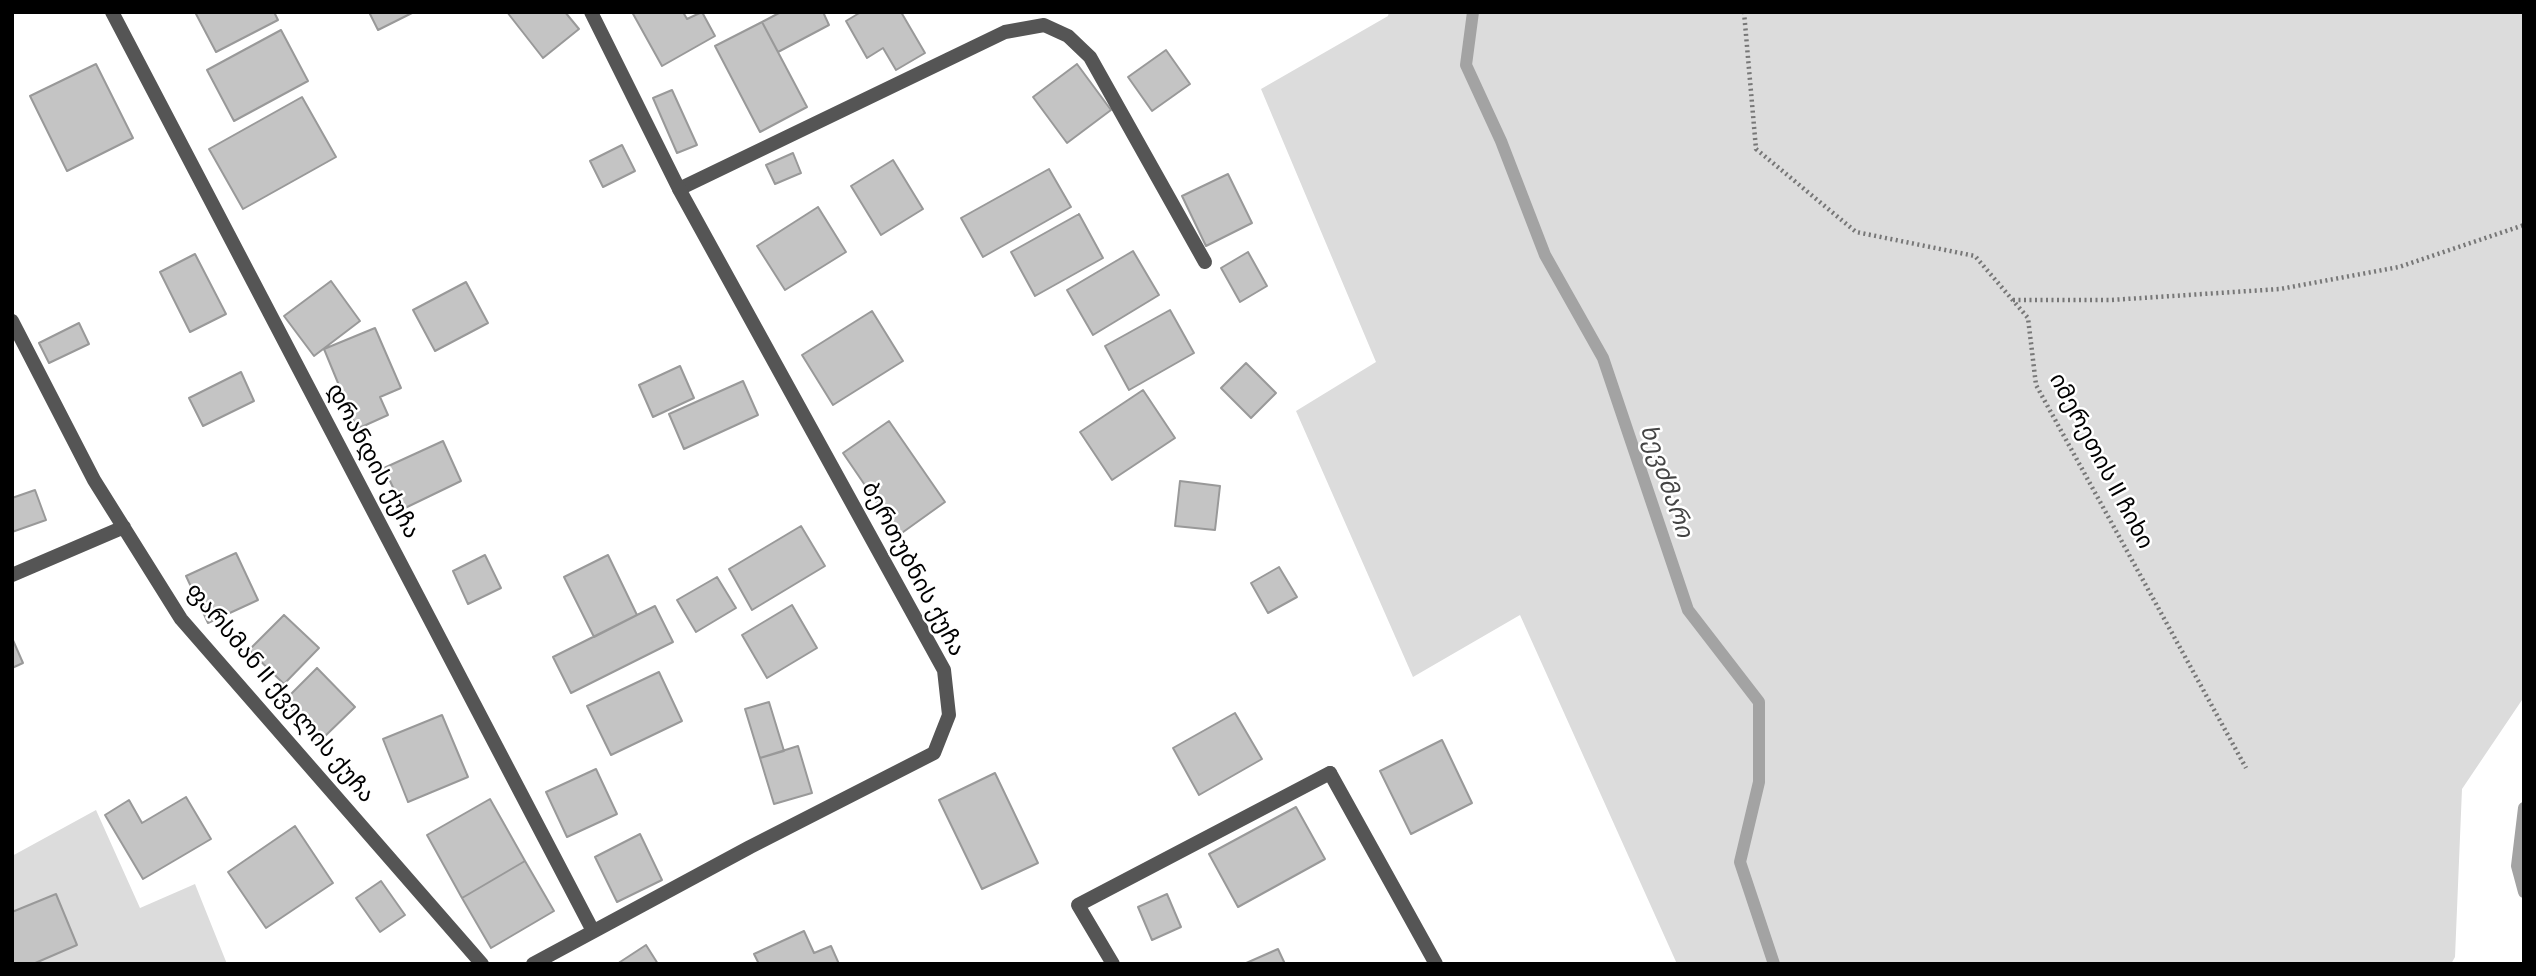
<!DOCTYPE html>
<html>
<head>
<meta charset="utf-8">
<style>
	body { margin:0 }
	#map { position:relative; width:2536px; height:976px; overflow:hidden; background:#fff; font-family:Cabin,sans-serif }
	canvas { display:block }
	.frame { position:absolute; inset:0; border:14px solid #000; pointer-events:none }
</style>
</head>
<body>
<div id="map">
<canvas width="2536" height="976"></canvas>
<div class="frame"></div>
</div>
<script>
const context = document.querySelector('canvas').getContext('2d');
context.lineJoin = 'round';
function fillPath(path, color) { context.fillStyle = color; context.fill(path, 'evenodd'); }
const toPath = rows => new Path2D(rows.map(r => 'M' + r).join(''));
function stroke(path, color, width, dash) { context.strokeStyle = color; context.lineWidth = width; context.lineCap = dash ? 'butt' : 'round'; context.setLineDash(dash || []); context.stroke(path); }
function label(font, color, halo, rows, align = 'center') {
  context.font = font + ' Cabin,"Noto Sans Georgian",sans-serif'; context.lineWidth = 5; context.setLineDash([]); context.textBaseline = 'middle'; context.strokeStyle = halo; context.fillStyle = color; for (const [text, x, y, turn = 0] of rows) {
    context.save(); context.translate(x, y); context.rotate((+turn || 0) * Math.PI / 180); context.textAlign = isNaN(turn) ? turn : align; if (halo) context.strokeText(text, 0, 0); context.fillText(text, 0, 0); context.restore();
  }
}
fillPath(toPath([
	[1389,12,2524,12,2524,697,2462,789,2455,957,2451,964,1677,964,1520,615,1413,677,1296,411,1376,362,1261,89,1388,16],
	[96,810,140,908,195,884,227,964,12,964,12,856]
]), '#dcdcdc');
stroke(toPath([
	[1473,12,1466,65,1501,141,1545,255,1603,358,1688,610,1759,702,1759,782,1740,862,1774,964],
	[2524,808,2517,866,2524,892]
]), '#a3a3a3', 12);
const building = toPath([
	[195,12,274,12,278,20,216,52,195,12],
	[369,12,414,12,378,30,369,12],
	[507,12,565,12,579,29,543,58,507,12],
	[632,12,683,12,687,19,702,12,715,36,662,66,632,12],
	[781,12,823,12,829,25,778,52,762,22,781,12],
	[861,12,901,12,925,53,896,70,883,48,867,58,846,21,861,12],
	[762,22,807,107,760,132,715,46,762,22],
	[281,30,308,81,234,121,207,70,281,30],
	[1166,50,1190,84,1152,111,1128,77,1166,50],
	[96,64,133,138,67,171,30,96,96,64],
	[1077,64,1111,110,1067,143,1033,97,1077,64],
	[672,90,697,145,677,153,653,98,672,90],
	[302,97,336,157,243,209,209,149,302,97],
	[622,145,635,171,603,187,590,161,622,145],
	[793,153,801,173,775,184,766,165,793,153],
	[893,160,923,209,881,235,851,186,893,160],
	[1049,169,1071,207,983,257,961,218,1049,169],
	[1228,174,1252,223,1206,246,1182,196,1228,174],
	[818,207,846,252,785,290,757,246,818,207],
	[1079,214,1103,258,1035,296,1011,252,1079,214],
	[1133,251,1159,295,1093,335,1067,290,1133,251],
	[1248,252,1267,286,1240,302,1221,268,1248,252],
	[195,254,226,314,190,332,160,272,195,254],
	[331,281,360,321,314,356,284,316,331,281],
	[466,282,488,323,435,351,413,310,466,282],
	[1170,310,1194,353,1129,390,1105,346,1170,310],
	[872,311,903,361,833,405,802,355,872,311],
	[79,323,89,344,49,363,39,343,79,323],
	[375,328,401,388,380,397,388,415,357,429,324,349,375,328],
	[1246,363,1276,393,1251,418,1221,388,1246,363],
	[680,366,694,398,653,417,639,385,680,366],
	[241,372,254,401,203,426,189,398,241,372],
	[743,381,758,415,684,449,669,414,743,381],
	[1143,390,1175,438,1112,480,1080,432,1143,390],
	[889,421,945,502,899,535,843,453,889,421],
	[443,441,461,481,403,509,384,468,443,441],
	[1180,481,1220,486,1215,530,1175,526,1180,481],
	[35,490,46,520,12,532,12,498,35,490],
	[801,526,825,566,752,610,729,569,801,526],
	[236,553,258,600,208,623,186,576,236,553],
	[485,555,501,588,468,604,453,571,485,555],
	[608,555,637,615,594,637,564,577,608,555],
	[1279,567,1297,597,1268,613,1251,583,1279,567],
	[717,577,736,608,696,632,677,600,717,577],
	[792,605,817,648,767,678,742,635,792,605],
	[655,606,673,642,571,693,553,657,655,606],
	[284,615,319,648,284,684,249,650,284,615],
	[12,638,23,663,12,668,12,638],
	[317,668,355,707,321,740,284,701,317,668],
	[659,672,682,721,611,755,587,706,659,672],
	[769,702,784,751,760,758,745,709,769,702],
	[1235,713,1262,759,1199,795,1173,748,1235,713],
	[442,715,468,777,408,802,383,739,442,715],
	[1442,740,1472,803,1411,834,1380,771,1442,740],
	[798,746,812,793,774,804,760,758,798,746],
	[596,769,617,814,567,837,546,792,596,769],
	[995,773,1038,863,982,889,939,800,995,773],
	[186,797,211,839,143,879,105,815,129,800,142,823,186,797],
	[490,799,525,861,462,898,427,835,490,799],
	[1296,807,1325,859,1238,907,1209,854,1296,807],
	[295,826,333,883,266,928,228,872,295,826],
	[640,834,662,880,617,902,595,857,640,834],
	[525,861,554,911,491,948,462,898,525,861],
	[381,881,405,915,380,932,356,898,381,881],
	[56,894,77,945,33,964,12,964,12,912,56,894],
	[1167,894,1181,927,1152,940,1138,907,1167,894],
	[804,931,814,953,831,946,839,964,759,964,754,954,804,931],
	[646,945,658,964,617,964,646,945],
	[1278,949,1285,964,1244,964,1278,949]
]);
fillPath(building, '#c4c4c4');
stroke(building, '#999', 2);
stroke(toPath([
	[1744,12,1756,149,1856,232,1975,256,2028,318,2036,385,2246,768],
	[2013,300,2111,300,2280,289,2399,267,2524,225]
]), '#777', 4.5, [2, 3.5]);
stroke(toPath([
	[679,189,1005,32,1044,25,1068,36,1090,57,1205,262],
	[1330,773,1436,964]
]), '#555', 14);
stroke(toPath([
	[112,12,593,931],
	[12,321,94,480,181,619,482,964],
	[12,575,124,527],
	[533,964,750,847,934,753,949,715,944,670,679,189,591,12],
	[1113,964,1078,905,1330,773]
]), '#555', 14);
label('23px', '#000', '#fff', [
	["დრანდის ქუჩა",373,461,62],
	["იმერეთის II ჩიხი",2101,461,62],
	["ბერთუბნის ქუჩა",913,569,62],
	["ფარსმან II ქველის ქუჩა",280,693,50]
]);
label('italic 24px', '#444', '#fff', [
	["ხევძმარი",1666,481,71]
]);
</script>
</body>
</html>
